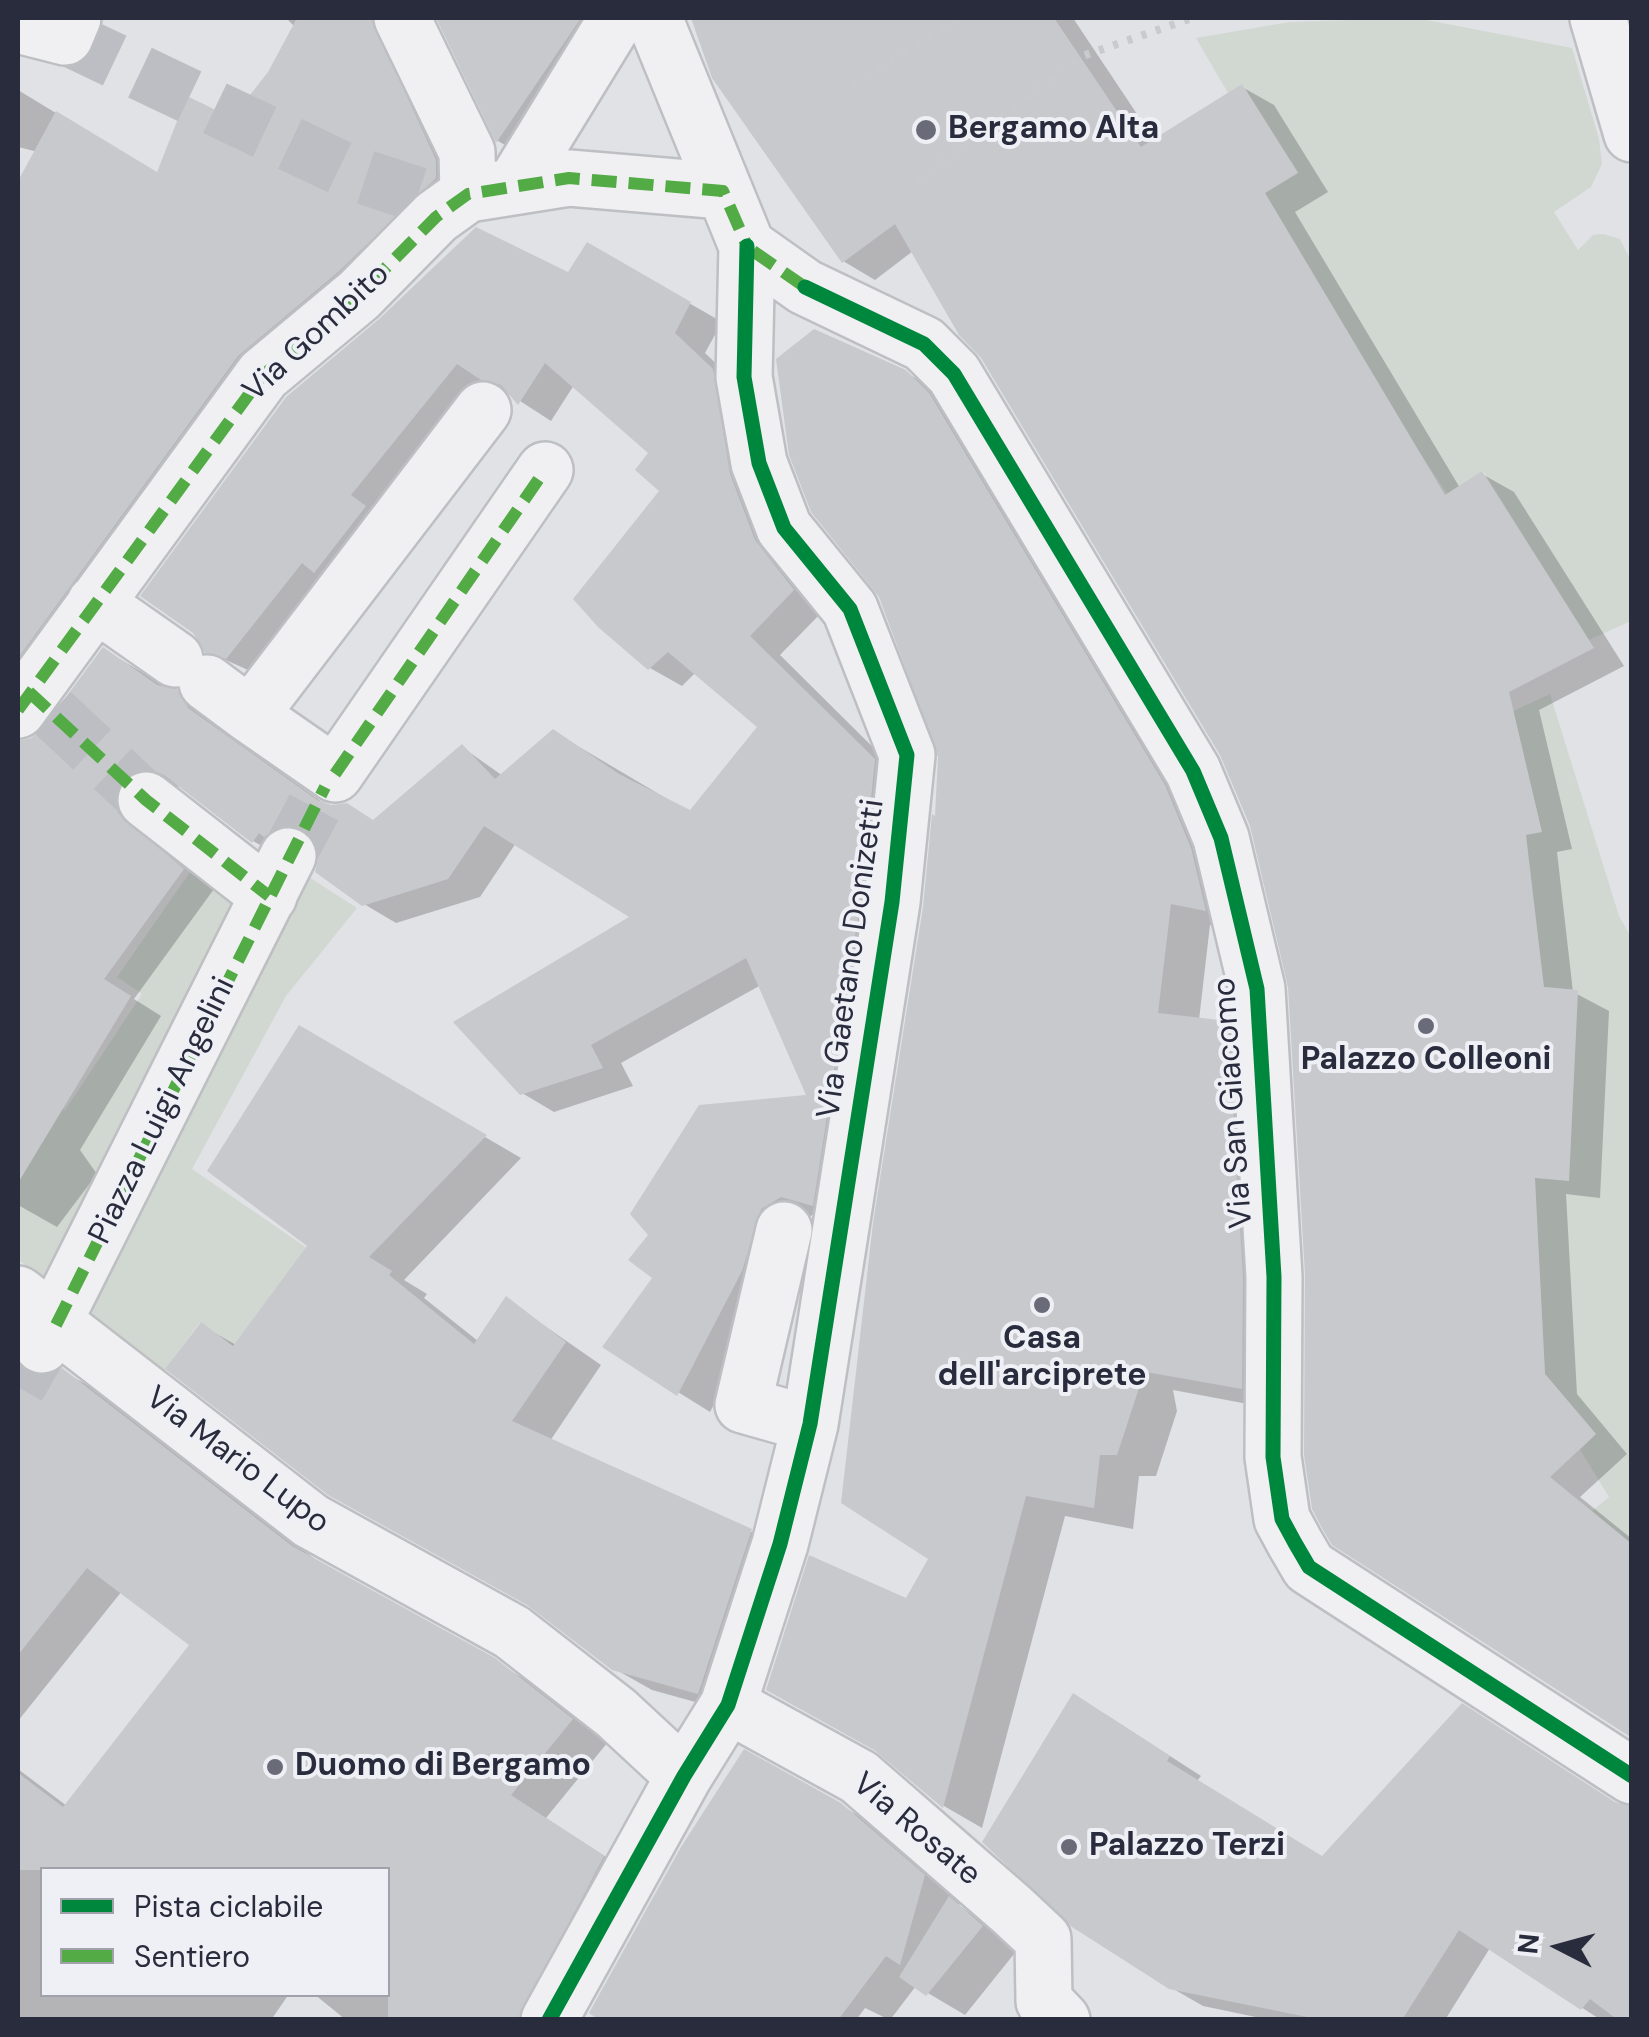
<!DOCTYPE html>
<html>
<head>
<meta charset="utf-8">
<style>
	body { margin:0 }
	#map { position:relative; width:1649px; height:2037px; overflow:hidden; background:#e1e2e5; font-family:"DM Sans",sans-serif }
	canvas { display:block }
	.frame { position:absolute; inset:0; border:20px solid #292c3d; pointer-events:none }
	.legend { position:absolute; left:40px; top:1867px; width:350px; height:130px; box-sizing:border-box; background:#eef0f5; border:2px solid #9fa2ab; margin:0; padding:12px 18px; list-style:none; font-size:30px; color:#292c3d }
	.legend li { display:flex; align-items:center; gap:20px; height:50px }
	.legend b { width:50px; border:2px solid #9fa2ab }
	.north { position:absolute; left:1509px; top:1897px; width:100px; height:100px; -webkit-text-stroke:8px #eef0f5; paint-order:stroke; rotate:276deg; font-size:28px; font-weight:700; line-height:40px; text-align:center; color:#292c3d }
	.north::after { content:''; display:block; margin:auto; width:35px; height:45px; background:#292c3d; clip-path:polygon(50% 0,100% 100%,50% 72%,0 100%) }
</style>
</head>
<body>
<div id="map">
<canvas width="1649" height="2037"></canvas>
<div class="frame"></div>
<ul class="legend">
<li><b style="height:12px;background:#00873e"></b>Pista ciclabile</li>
<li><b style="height:12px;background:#53ab46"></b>Sentiero</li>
</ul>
<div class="north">N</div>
</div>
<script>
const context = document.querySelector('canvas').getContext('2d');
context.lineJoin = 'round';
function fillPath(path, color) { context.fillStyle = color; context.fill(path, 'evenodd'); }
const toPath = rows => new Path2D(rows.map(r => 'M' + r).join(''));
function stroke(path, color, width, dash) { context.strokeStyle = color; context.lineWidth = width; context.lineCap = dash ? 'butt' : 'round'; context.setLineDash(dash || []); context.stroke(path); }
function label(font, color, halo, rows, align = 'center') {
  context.font = font + ' "DM Sans",sans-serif'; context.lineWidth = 8; context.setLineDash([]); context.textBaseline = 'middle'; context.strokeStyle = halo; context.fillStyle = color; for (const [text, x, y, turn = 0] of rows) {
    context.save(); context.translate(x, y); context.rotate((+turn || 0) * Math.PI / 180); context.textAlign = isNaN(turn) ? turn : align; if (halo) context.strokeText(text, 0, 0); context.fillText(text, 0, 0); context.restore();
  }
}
fillPath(toPath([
	[1416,18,1572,48,1599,139,1602,164,1591,187,1554,212,1578,250,1593,235,1603,234,1620,239,1631,261,1631,621,1589,640,1483,471,1447,494,1417,448,1265,193,1298,172,1242,84,1228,93,1196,38,1290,22],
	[1550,694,1619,916,1631,937,1631,1544,1592,1511,1609,1497,1580,1450,1596,1434,1545,1374,1538,1246,1523,1177,1569,1180,1578,990,1544,987,1439,853,1513,711],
	[261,846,357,908,286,996,192,1169,307,1248,233,1346,200,1322,158,1379,18,1259,18,1107,26,1095,65,1110,142,994,117,977,197,862,227,885]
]), '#d0d8d1');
fillPath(toPath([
	[286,18,409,18,467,180,18,668,18,185,46,154,18,147,18,90,158,175,232,121,270,73,295,27],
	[439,18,624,18,529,159,498,141],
	[694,18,1073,18,1155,141,1242,87,1274,105,1328,192,1295,212,1460,488,1482,474,1514,492,1624,666,1539,710,1572,849,1557,852,1573,992,1609,1011,1600,1198,1566,1194,1577,1394,1627,1454,1580,1497,1632,1539,1632,1735,1308,1275,1291,987,1252,825,1222,754,983,356,913,251,875,280,843,261,696,32],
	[588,245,722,322,705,353,744,390,825,609,780,655,906,780,844,1222,814,1214,792,1227,774,1289,710,1412,606,1347,810,1097,761,985,621,1063,633,1086,554,1112,522,1093,633,917,516,843,480,897,396,923,364,904,322,853,318,842,285,859,253,841,183,786,168,788,149,833,214,889,134,999,161,1016,80,1150,97,1174,57,1227,18,1205,18,770,104,650,209,711,220,729,329,807,375,822,462,747,503,776,554,732,691,813,760,726,696,672,682,686,650,668,662,491,652,453,574,385,551,421,489,381,259,675,206,651,195,632,143,596,569,276],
	[905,372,945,395,1204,810,1244,931,1210,925,1199,1020,1227,1024,1266,1046,1280,1410,1173,1390,1177,1411,1156,1476,1139,1476,1133,1529,1065,1516,982,1828,944,1806,879,1751,908,1601,931,1559,941,757],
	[300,1029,521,1158,404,1280,427,1294,424,1298,478,1341,506,1299,601,1365,550,1441,750,1531,787,1552,735,1713,652,1690,613,1668,201,1325,236,1345,310,1246],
	[18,1322,49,1377,62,1371,100,1392,325,1567,532,1683,608,1742,546,1818,640,1879,562,2020,346,2020,314,1994,388,1994,388,1870,42,1870,42,1994,289,1994,271,2020,18,2020,18,1769,67,1806,193,1644,122,1591,18,1721],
	[1105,1714,1201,1776,1197,1781,1323,1859,1632,2020,1601,2020,1490,1948,1445,2020,1270,2020,1203,2006,1170,1987],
	[840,1805,878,1827,961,1899,959,1905,1018,1949,965,2015,916,1986,890,2020,865,2008,856,2020,603,2020]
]), '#0003');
fillPath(toPath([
	[297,18,371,18,436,160,436,178,338,272,238,356,18,658,18,181,56,111,157,172,187,96,232,118,268,72],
	[436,18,581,18,496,143],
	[691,18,1054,18,1141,147,1242,84,1298,173,1265,193,1445,495,1482,471,1594,648,1509,692,1542,832,1526,835,1544,987,1578,990,1569,1181,1535,1178,1545,1374,1596,1434,1550,1477,1632,1544,1632,1738,1332,1545,1322,1528,1312,1509,1304,1455,1305,1275,1288,987,1250,826,1220,755,981,358,959,335,895,224,842,263,712,78],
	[476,227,568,272,587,242,691,302,675,333,713,369,730,474,755,540,794,590,750,636,875,759,861,898,813,1206,781,1197,761,1209,742,1271,677,1396,602,1347,652,1278,628,1260,648,1235,630,1214,699,1105,806,1095,746,958,591,1045,603,1068,520,1095,453,1022,629,917,484,826,448,879,362,906,315,872,319,853,315,840,303,829,285,825,264,837,259,833,252,843,164,775,149,769,135,771,122,780,115,797,118,813,184,869,104,979,131,996,18,1183,18,741,31,738,43,728,103,647,157,685,177,689,188,708,317,800,331,805,347,803,373,820,462,744,495,779,553,729,619,774,690,810,757,727,668,652,648,670,598,627,573,599,659,491,635,470,648,453,545,363,518,405,501,385,481,380,457,364,351,495,366,506,314,573,302,563,226,659,205,653,193,633,140,596,286,397,379,319],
	[814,329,906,370,929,393,1165,785,1191,848,1206,911,1171,904,1158,1013,1228,1021,1243,1278,1242,1389,1135,1370,1139,1388,1117,1455,1100,1455,1094,1508,1026,1496,943,1808,874,1750,766,1690,809,1555,906,1598,928,1559,841,1503,873,1223,923,907,932,814,935,816,938,757,879,597,811,512,789,455,776,359],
	[299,1025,487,1135,369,1257,392,1271,389,1275,474,1344,506,1296,566,1342,512,1421,752,1529,698,1694,612,1670,527,1605,328,1495,165,1369,201,1322,233,1346,307,1246,207,1171],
	[18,1364,29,1373,43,1376,62,1368,292,1546,495,1658,573,1719,511,1795,604,1856,518,2020,388,2020,388,1870,18,1870,18,1773,63,1807,189,1645,87,1568,18,1655],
	[1073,1693,1170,1756,1167,1761,1322,1856,1462,1703,1615,1802,1632,1807,1632,2020,1618,2020,1590,1999,1581,2010,1459,1930,1402,2020,1322,2020,1169,1989,1072,1927,982,1842],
	[744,1749,841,1803,925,1875,900,1965,886,1956,838,2020,599,2020,589,2013,681,1847],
	[949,1896,983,1926,926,1996,899,1977]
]), '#c8c9cd');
stroke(toPath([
	[65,37,349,172,422,196,468,194],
	[52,712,146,800],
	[288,856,325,787],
	[18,1387,42,1345]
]), '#bcbec3', 55, [55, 28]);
const minor = toPath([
	[402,18,467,152,468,194],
	[1598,18,1632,134],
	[18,25,65,37,73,18],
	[514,186,617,18],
	[747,246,805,287,924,344,954,374,1193,771,1221,838,1257,989,1274,1277,1273,1457,1282,1519,1295,1543,1309,1567,1632,1776],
	[95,603,175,659],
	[207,683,250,715,483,410],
	[18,710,263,375,359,295,436,217,468,194,569,178,723,191],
	[250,715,335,774,545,470],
	[146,800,269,896],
	[784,1230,743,1405,810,1424],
	[18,1294,311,1521,512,1632,616,1713,684,1776],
	[42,1345,288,856],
	[728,1705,859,1777,1012,1910,1043,1939,1044,2001,1062,2020],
	[549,2020,684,1776,728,1705,780,1544,810,1424,892,902,907,755,850,609,784,528,759,463,744,377,747,246,654,18]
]);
stroke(minor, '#bebfc2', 60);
stroke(minor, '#f0f0f2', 55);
stroke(toPath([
	[852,84,959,18],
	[917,181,1080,57,1192,18]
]), '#c9cacd', 8, [5, 10]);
stroke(toPath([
	[753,251,805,287],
	[29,692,146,800,269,896],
	[18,710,263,375,359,295,436,217,468,194,569,178,723,191,747,246],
	[335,774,545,470],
	[56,1325,325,787]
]), '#53ab46', 12, [25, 12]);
stroke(toPath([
	[805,287,924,344,954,374,1193,771,1221,838,1257,989,1274,1277,1273,1457,1282,1519,1295,1543,1309,1567,1632,1776],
	[549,2020,684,1776,728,1705,780,1544,810,1424,892,902,907,755,850,609,784,528,759,463,744,377,747,246]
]), '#00873e', 15);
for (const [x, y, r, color] of [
	[926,130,12,"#696c78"],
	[1426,1026,10,"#696c78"],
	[1042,1305,10,"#696c78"],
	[275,1767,10,"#696c78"],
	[1069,1847,10,"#696c78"]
]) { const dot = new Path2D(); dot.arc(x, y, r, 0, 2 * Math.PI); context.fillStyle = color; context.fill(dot); stroke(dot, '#eef0f5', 4); }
label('bold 32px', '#292c3d', '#eef0f5', [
	["Bergamo Alta",948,130],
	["Palazzo Colleoni",1426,1061,"center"],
	["Casa",1042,1340,"center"],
	["dell'arciprete",1042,1377,"center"],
	["Duomo di Bergamo",295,1767],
	["Palazzo Terzi",1089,1847]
], 'left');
label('32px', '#292c3d', '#eef0f5', [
	["Via Gombito",317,333,-43],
	["Via Gaetano Donizetti",852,959,-82],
	["Via San Giacomo",1234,1103,-94],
	["Piazza Luigi Angelini",163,1111,-64],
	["Via Mario Lupo",237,1461,37],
	["Via Rosate",916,1830,40]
]);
</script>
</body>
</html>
